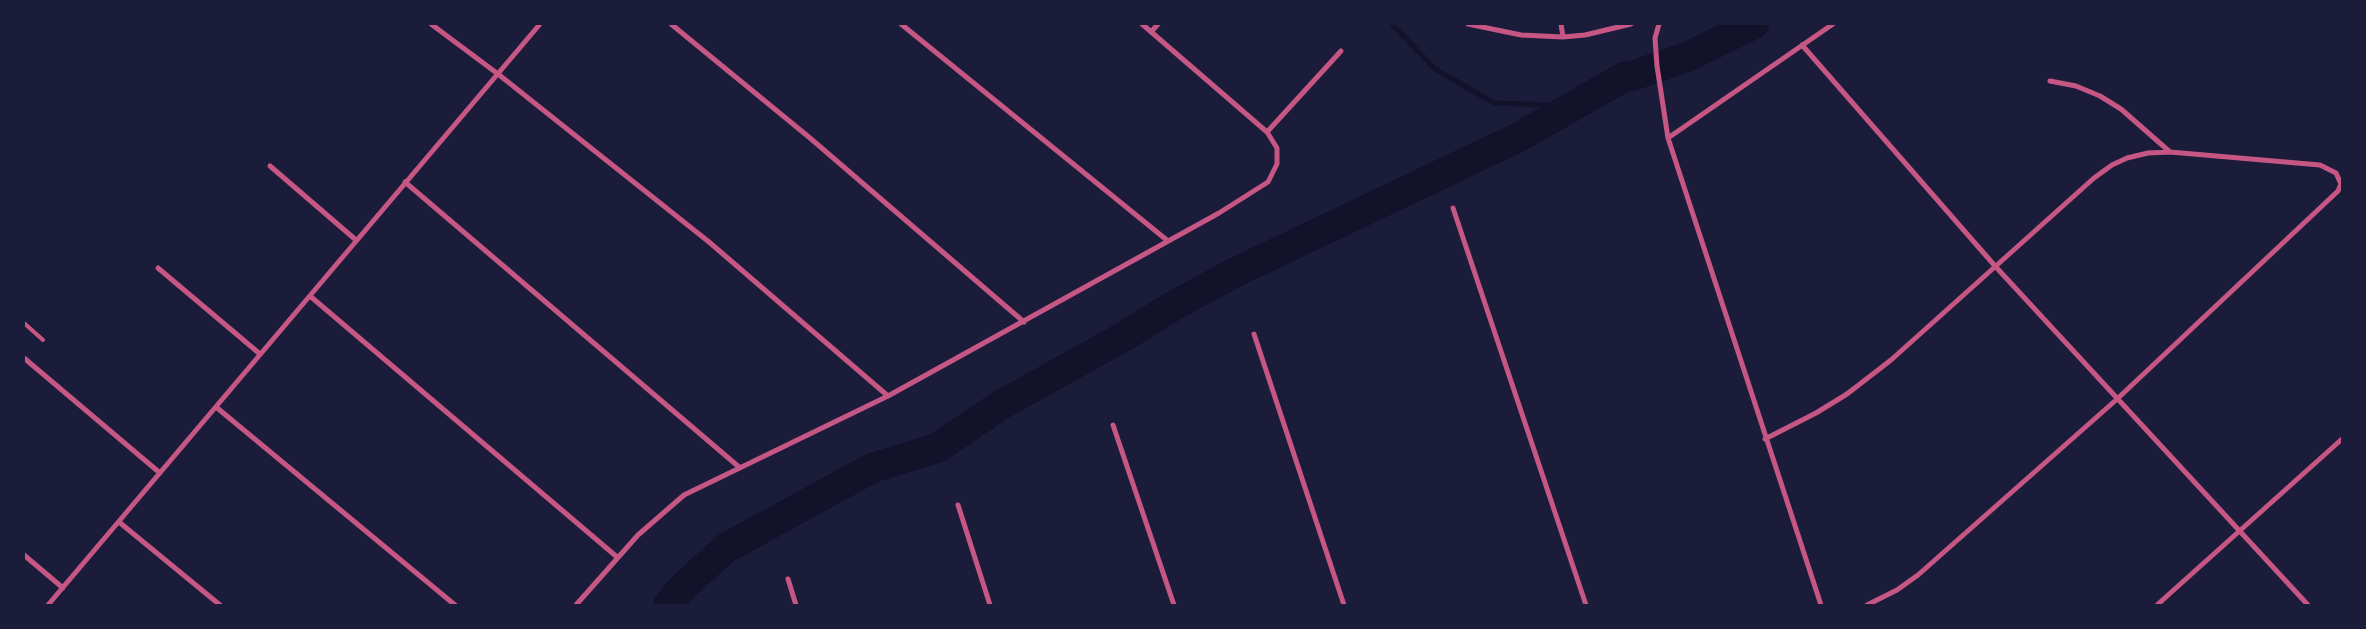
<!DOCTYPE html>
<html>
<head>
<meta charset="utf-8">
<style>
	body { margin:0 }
	#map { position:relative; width:2366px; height:629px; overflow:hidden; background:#1b1b3a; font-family:Commissioner,sans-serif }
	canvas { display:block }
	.frame { position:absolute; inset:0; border:25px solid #1b1b3a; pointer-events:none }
</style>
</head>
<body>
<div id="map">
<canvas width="2366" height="629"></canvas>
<div class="frame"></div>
</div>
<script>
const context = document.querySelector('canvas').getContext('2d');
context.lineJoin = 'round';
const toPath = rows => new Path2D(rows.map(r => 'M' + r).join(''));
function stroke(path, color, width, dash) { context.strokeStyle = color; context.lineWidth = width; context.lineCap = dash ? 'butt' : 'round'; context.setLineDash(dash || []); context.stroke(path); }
stroke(toPath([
	[1392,24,1435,69,1494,103,1552,105,1624,77]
]), '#12122b', 5);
stroke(toPath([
	[668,605,683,587,726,548,872,468,937,448,1001,405,1125,336,1173,306,1236,272,1519,137,1624,77,1632,76,1687,57,1754,24]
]), '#12122b', 30);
stroke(toPath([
	[24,323,43,340]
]), '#c65784', 4);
stroke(toPath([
	[431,24,498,74,709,242,888,396],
	[671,24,810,138,1024,322],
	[901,24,1168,241],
	[1468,24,1521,35,1563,37,1585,35,1631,24],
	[1561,24,1563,37],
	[1659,24,1655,38,1657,66,1668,138,1821,605],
	[1151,32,1158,24],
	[1802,45,1995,266,2308,605],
	[2050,81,2076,86,2100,96,2121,109,2170,152],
	[1267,132,1341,51],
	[1668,138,1833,24],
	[270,166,356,240],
	[405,182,739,467],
	[1453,208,1586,605],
	[158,268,260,354],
	[310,296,617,557],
	[1254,334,1344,605],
	[24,358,160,473],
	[216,407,455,605],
	[1113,425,1174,605],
	[1765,439,1816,413,1847,394,1891,360,2094,178,2112,165,2127,158,2148,153,2170,152,2320,165,2336,173,2341,184,2338,191,2116,400,1918,575,1897,590,1867,605],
	[958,505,990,605],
	[119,522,220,605],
	[24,555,63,588],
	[788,579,796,605],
	[48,605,540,24],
	[576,605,638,535,684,495,888,396,1219,213,1268,182,1277,164,1277,148,1267,132,1142,24],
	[2157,605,2342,439]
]), '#c65784', 5);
</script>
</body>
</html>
